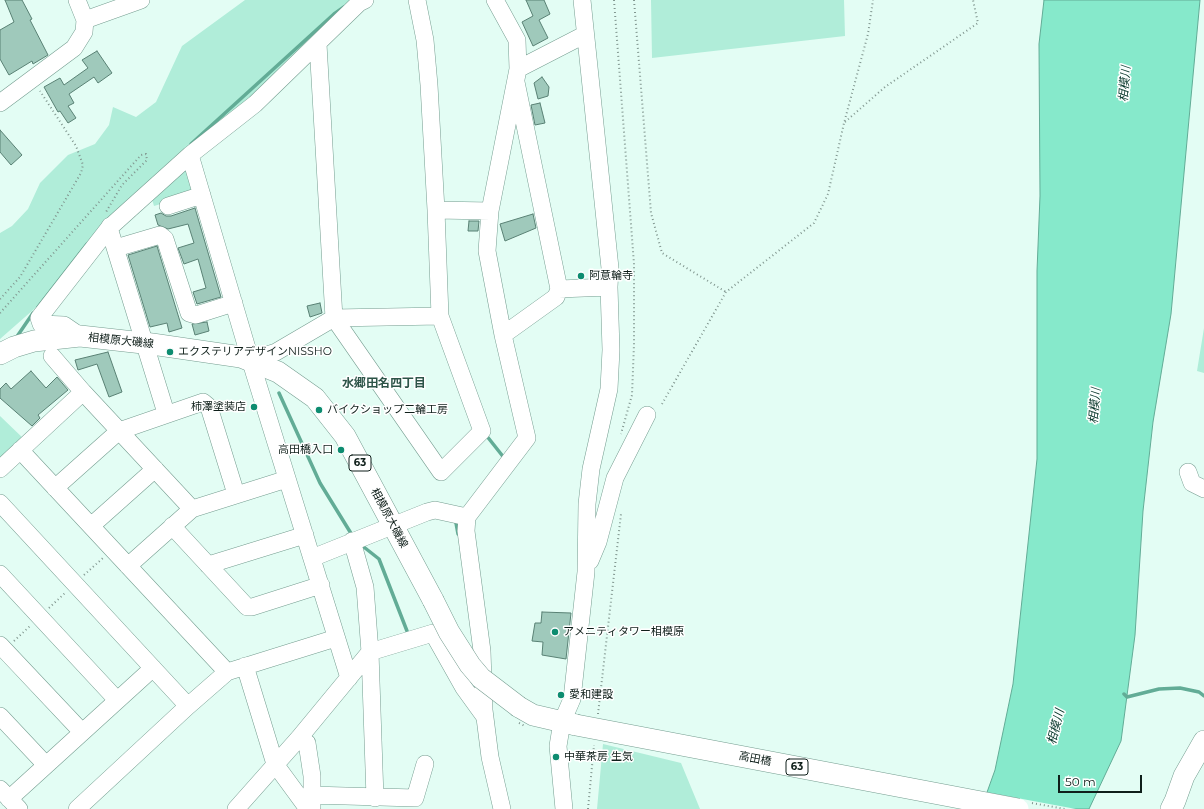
<!DOCTYPE html>
<html>
<head>
<meta charset="utf-8">
<style>
	body { margin:0 }
	#map { position:relative; width:1204px; height:809px; overflow:hidden; background:#e3fdf4; font-family:Montserrat,sans-serif }
	canvas { display:block }
	.scale { position:absolute; left:1058px; top:775px; width:84px; height:18px; box-sizing:border-box; border:2px solid #0f1f1a; border-top:0; padding-left:5px; font-size:12px; line-height:14px; white-space:nowrap; color:#0f1f1a; -webkit-text-stroke:3px #fff; paint-order:stroke }
</style>
</head>
<body>
<div id="map">
<canvas width="1204" height="809"></canvas>
<div class="scale">50 m</div>
</div>
<script>
const context = document.querySelector('canvas').getContext('2d');
context.lineJoin = 'round';
function fillPath(path, color) { context.fillStyle = color; context.fill(path, 'evenodd'); }
const toPath = rows => new Path2D(rows.map(r => 'M' + r).join(''));
function stroke(path, color, width, dash) { context.strokeStyle = color; context.lineWidth = width; context.lineCap = dash ? 'butt' : 'round'; context.setLineDash(dash || []); context.stroke(path); }
function label(font, color, halo, rows, align = 'center') {
  context.font = font + ' Montserrat,"Noto Sans JP",sans-serif'; context.lineWidth = 3; context.setLineDash([]); context.textBaseline = 'middle'; context.strokeStyle = halo; context.fillStyle = color; for (const [text, x, y, turn = 0] of rows) {
    context.save(); context.translate(x, y); context.rotate((+turn || 0) * Math.PI / 180); context.textAlign = isNaN(turn) ? turn : align; if (halo) context.strokeText(text, 0, 0); context.fillText(text, 0, 0); context.restore();
  }
}
fillPath(toPath([
	[245,0,360,0,339,14,249,98,199,140,49,296,0,339,0,233,12,226,28,209,40,183,68,155,95,144,109,125,113,107,136,117,156,102,182,46],
	[651,0,844,0,845,36,652,58],
	[188,164,197,193,154,206,151,196],
	[1204,328,1204,373,1197,371],
	[0,416,25,440,0,464],
	[603,744,681,763,700,809,597,809]
]), '#b0edd9');
const water = toPath([
	[1044,0,1200,0,1171,314,1153,422,1143,511,1135,635,1121,741,1089,809,981,809,995,770,1013,684,1037,459,1037,271,1040,196,1039,44,1044,0]
]);
fillPath(water, '#86e9cb');
stroke(water, '#62ac96', 1);
fillPath(toPath([
	[985,792,1076,809,979,809]
]), '#e3fdf4');
stroke(toPath([
	[191,144,334,14,344,7],
	[38,307,87,244],
	[16,338,33,313],
	[279,393,320,483,352,535],
	[486,435,505,459],
	[458,534,456,523,459,520],
	[360,544,379,559,407,631],
	[1124,694,1127,697,1159,689,1180,688,1199,692,1204,696]
]), '#62ac96', 3.5);
const building = toPath([
	[5,0,22,0,32,19,30,20,48,55,33,64,32,61,9,75,0,59,0,30,14,22,5,0],
	[526,0,544,0,550,14,539,20,548,38,533,46,522,22,533,16,526,0],
	[97,51,112,73,98,83,94,77,69,94,74,103,68,106,76,118,68,123,60,111,58,112,44,87,60,78,64,85,88,68,82,60,97,51],
	[542,77,549,87,548,96,538,99,534,83,542,77],
	[540,103,545,123,535,125,531,105,540,103],
	[0,130,22,155,11,165,0,152,0,130],
	[195,208,221,297,197,304,193,292,206,288,198,259,184,264,178,248,194,243,188,224,168,229,158,225,155,215,161,213,166,216,171,216,195,208],
	[533,214,536,228,505,241,500,224,533,214],
	[469,221,479,221,478,231,468,231,469,221],
	[157,246,182,328,169,332,167,323,150,327,128,255,157,246],
	[320,303,322,313,310,317,307,306,320,303],
	[207,322,209,331,195,335,192,324,207,322],
	[108,352,122,392,109,397,97,364,78,370,75,360,108,352],
	[31,371,46,388,57,377,68,390,38,415,40,418,32,426,0,398,0,389,6,383,11,389,31,371],
	[542,612,571,613,566,659,542,655,543,642,532,641,535,623,541,623,542,612]
]);
fillPath(building, '#9fc9bb');
stroke(building, '#598174', 1);
const minor = toPath([
	[77,0,85,20],
	[495,0,517,40,518,69],
	[318,44,334,318,441,472,482,431,440,316],
	[0,103,74,48,84,32,85,20,141,0],
	[190,155,255,104,359,3,365,0],
	[168,206,202,195],
	[436,210,490,211,518,69,584,35],
	[490,211,487,251,503,335,527,438,467,517,466,531,482,651,484,710,490,757,502,809],
	[110,226,109,228,166,413],
	[116,248,160,235,165,239,189,313,196,315,234,303],
	[559,289,609,287],
	[503,335,556,297,559,289,516,82],
	[80,336,64,325,41,324,39,318,109,228,190,155,254,372,349,678],
	[52,356,83,392,192,509],
	[251,360,276,352,334,318,440,316,436,210,429,85,425,40,417,0],
	[20,450,227,672],
	[0,469,83,392],
	[1188,472,1192,483,1204,489],
	[55,488,119,431,203,402,209,407,236,494],
	[0,503,188,706],
	[91,526,155,469],
	[172,526,247,607,252,607,321,585],
	[352,541,365,587,370,652,375,798],
	[312,558,427,512,435,510,467,517],
	[590,561,598,542,615,478,647,415],
	[208,565,305,535],
	[128,566,192,509,287,479],
	[0,574,117,700],
	[0,645,82,732],
	[245,666,275,764,308,809],
	[0,716,46,765],
	[299,738,307,743,312,776,312,807],
	[0,789,19,809],
	[311,795,415,798,425,764],
	[9,799,153,668],
	[77,809,188,706,227,672,336,638],
	[236,809,299,738,370,652,433,633,464,688,485,717],
	[564,809,558,746,562,722,572,699,586,572,587,504,591,469,609,389,611,350,609,287,610,268,582,0]
]);
const major = toPath([
	[0,354,14,347,34,341,80,336,152,344,241,357,278,372,315,398,345,436,433,600],
	[519,707,533,715,576,725],
	[1171,809,1175,801,1184,776,1204,741]
]);
stroke(minor, '#759d90', 18);
stroke(major, '#759d90', 22);
stroke(toPath([
	[614,0,634,264,634,344,632,395,621,434],
	[634,0,651,213,662,253,726,292],
	[845,122,885,87,978,23,973,0],
	[0,299,20,277,81,173,83,165,76,146,40,91],
	[0,313,141,155,146,154,147,160,122,185,106,212],
	[662,404,726,292,814,223,828,194,844,123,868,34,873,0],
	[84,575,103,558],
	[49,608,65,593],
	[14,641,30,626],
	[598,714,621,514],
	[588,809,594,745]
]), '#81968f', 2, [1, 3]);
stroke(minor, '#fff', 17);
stroke(major, '#fff', 21);
const majorBridge = toPath([
	[433,600,449,632,470,665,481,678,519,707],
	[576,725,1018,809]
]);
stroke(majorBridge, '#759d90', 22, []);
stroke(toPath([
	[519,723,525,726],
	[1032,803,1065,809]
]), '#81968f', 2, [1, 3]);
stroke(majorBridge, '#fff', 21);
for (const [x, y, r, color] of [
	[581,276,4,"#0d8c70"],
	[170,352,4,"#0d8c70"],
	[254,407,4,"#0d8c70"],
	[319,410,4,"#0d8c70"],
	[341,450,4,"#0d8c70"],
	[555,632,4,"#0d8c70"],
	[561,695,4,"#0d8c70"],
	[556,757,4,"#0d8c70"]
]) { const dot = new Path2D(); dot.arc(x, y, r, 0, 2 * Math.PI); context.fillStyle = color; context.fill(dot); stroke(dot, '#fff', 1.5); }
for (const [x, y, w] of [
	[360,463,22],
	[797,767,22]
]) { const box = new Path2D(); box.roundRect(x - w / 2, y - 8, w, 16, 3); context.fillStyle = '#fff'; context.fill(box); stroke(box, '#0f1f1a', 1); }
label('bold 10px', '#0f1f1a', null, [
	["63",360,463],
	["63",797,767]
]);
label('11px', '#0f1f1a', '#fff', [
	["阿意輪寺",589,276],
	["エクステリアデザインNISSHO",178,352],
	["柿澤塗装店",246,407,"right"],
	["バイクショップ二輪工房",327,410],
	["高田橋入口",333,450,"right"],
	["アメニティタワー相模原",563,632],
	["愛和建設",569,695],
	["中華茶房 生気",564,757]
], 'left');
label('11px', '#0f1f1a', '#fff', [
	["相模原大磯線",121,341,6],
	["相模原大磯線",389,518,62],
	["高田橋",755,759,11]
]);
label('italic 12px', '#0e3c30', '#fff', [
	["相模川",1125,84,-85],
	["相模川",1095,406,-85],
	["相模川",1056,727,-76]
]);
label('bold 12px', '#2d5448', '#fff', [
	["水郷田名四丁目",384,383]
]);
</script>
</body>
</html>
